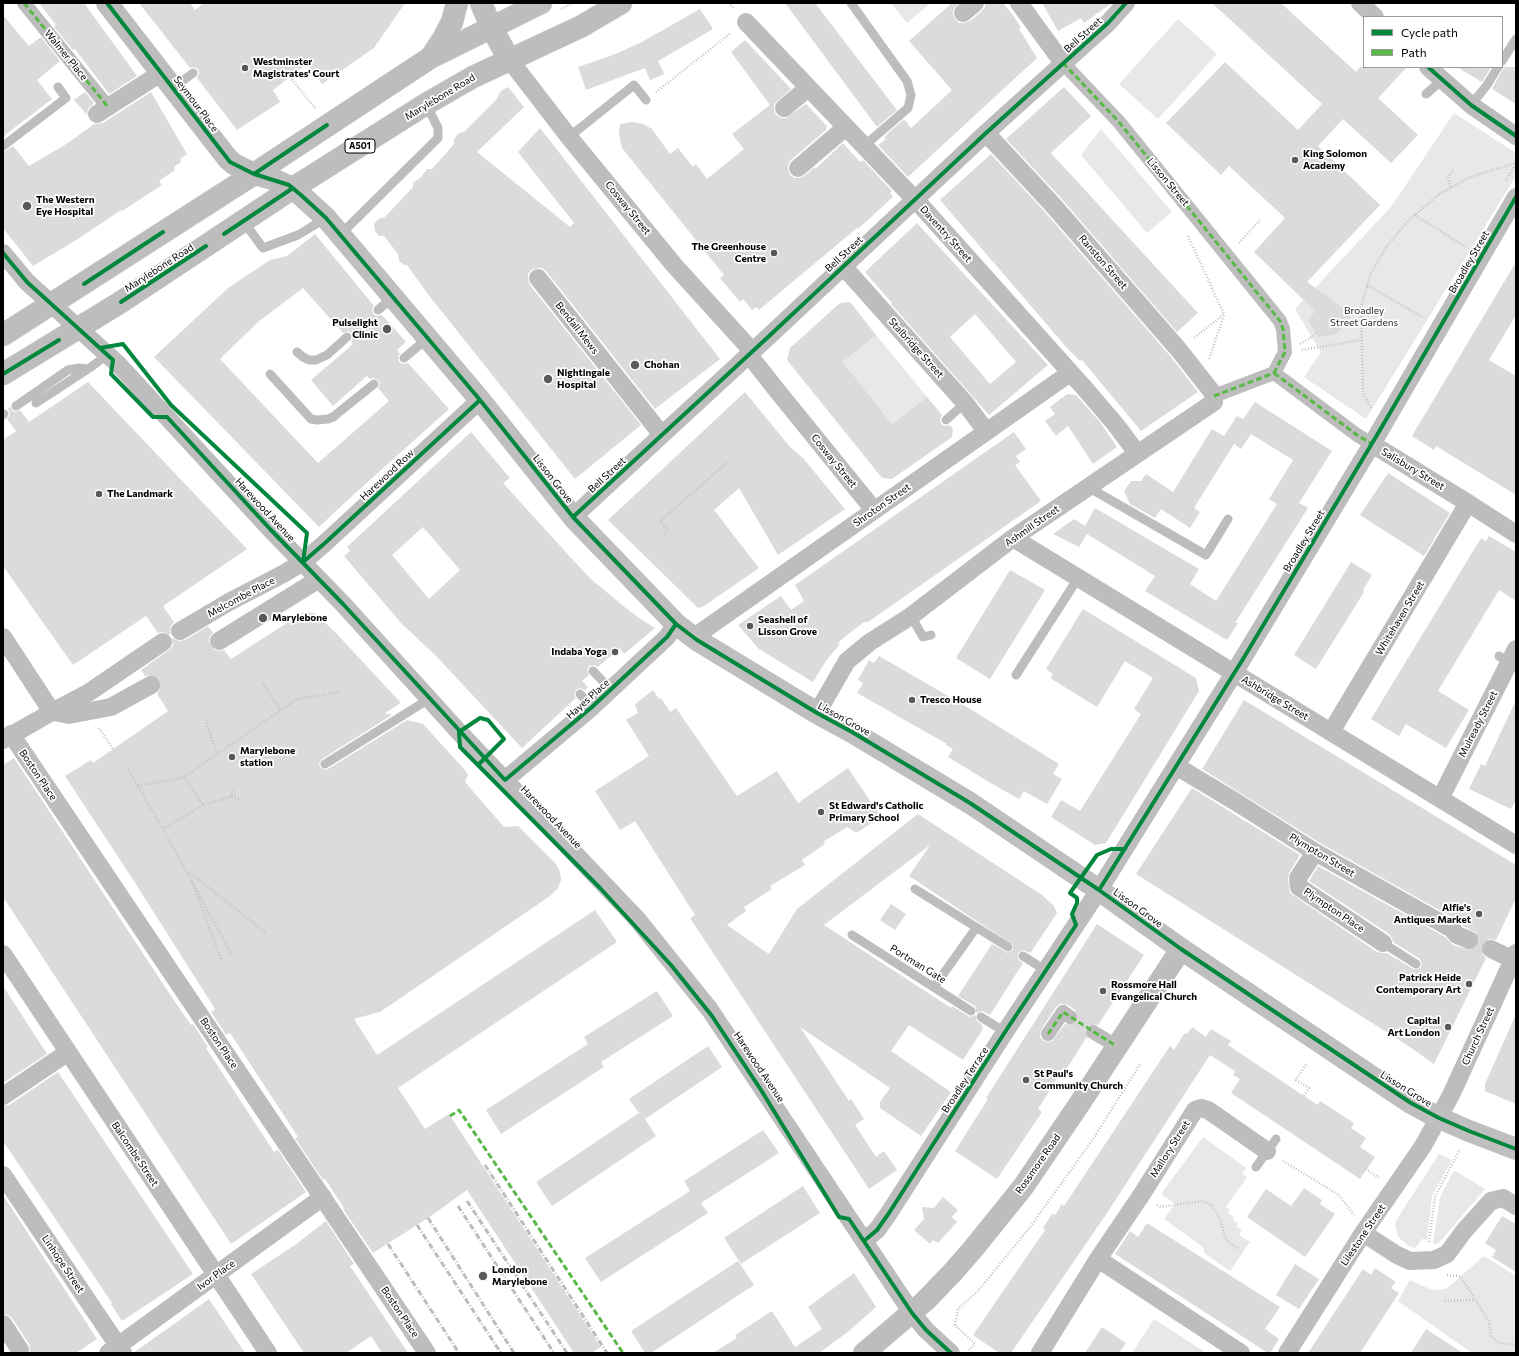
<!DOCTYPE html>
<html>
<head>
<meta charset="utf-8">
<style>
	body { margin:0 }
	#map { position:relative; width:1519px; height:1356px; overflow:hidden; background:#fff; font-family:Commissioner,sans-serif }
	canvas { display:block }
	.frame { position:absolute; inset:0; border:4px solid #000; pointer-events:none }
	.legend { position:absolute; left:1363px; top:16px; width:140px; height:52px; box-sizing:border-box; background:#fff; border:1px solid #999; margin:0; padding:5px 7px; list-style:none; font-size:12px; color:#000 }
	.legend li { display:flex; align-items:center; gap:8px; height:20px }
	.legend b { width:20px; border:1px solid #999 }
</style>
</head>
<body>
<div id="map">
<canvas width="1519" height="1356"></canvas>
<div class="frame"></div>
<ul class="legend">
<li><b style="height:5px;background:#00873e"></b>Cycle path</li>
<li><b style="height:5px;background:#58b947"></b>Path</li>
</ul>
</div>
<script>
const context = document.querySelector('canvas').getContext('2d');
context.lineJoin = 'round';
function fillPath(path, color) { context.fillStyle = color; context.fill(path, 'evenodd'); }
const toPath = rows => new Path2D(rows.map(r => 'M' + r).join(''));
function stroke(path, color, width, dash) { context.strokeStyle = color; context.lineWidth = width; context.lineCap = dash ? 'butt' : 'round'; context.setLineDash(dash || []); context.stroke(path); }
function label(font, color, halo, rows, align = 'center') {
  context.font = font + ' Commissioner,sans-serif'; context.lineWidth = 3.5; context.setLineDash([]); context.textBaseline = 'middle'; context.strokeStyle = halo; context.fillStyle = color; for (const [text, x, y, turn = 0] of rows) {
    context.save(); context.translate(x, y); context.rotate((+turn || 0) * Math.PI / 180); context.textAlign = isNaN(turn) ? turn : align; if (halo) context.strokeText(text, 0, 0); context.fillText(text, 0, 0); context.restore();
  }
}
fillPath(toPath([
	[891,3,931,3,907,23],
	[1178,19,1217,54,1158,119,1119,84],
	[1454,113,1516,153,1516,176,1366,419,1304,377,1321,352,1318,348,1295,309,1391,207],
	[1101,129,1172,212,1147,233,1081,155],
	[876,335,927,397,892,424,843,362],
	[1203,1137,1246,1168,1242,1174,1247,1177,1226,1207,1230,1210,1228,1213,1234,1217,1233,1220,1238,1223,1236,1226,1242,1230,1239,1235,1250,1242,1230,1271,1204,1253,1204,1248,1164,1219,1175,1204,1161,1194],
	[1439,1154,1452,1160,1432,1196,1427,1240,1422,1239,1415,1248,1409,1246,1398,1237,1395,1222],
	[1454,1170,1485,1189,1438,1244,1433,1244,1440,1197],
	[1484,1256,1516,1276,1516,1353,1472,1353,1398,1301,1410,1280,1432,1290,1446,1289],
	[1154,1319,1185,1339,1206,1353,1132,1353]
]), '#e8e8e8');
fillPath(toPath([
	[39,3,84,3,137,76,109,94,75,49,73,50,54,27,56,25],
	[139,3,190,3,195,10,204,3,405,3,374,48,322,84,307,64,273,90,280,102,237,130,197,78,199,73,198,69,193,67,190,68],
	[785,3,815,3,897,110,877,127],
	[952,3,959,3,953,10,953,15,955,19,959,23,964,23,970,21,982,11,985,7,985,3,1003,3,1013,15,1021,28,1019,29,1037,58,908,177,878,145,886,139,884,137,904,119,911,128,952,90,909,41],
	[1042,3,1112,3,1084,23,1081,18,1058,31],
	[1212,3,1281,3,1356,72,1360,67,1407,67,1378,98,1418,135,1391,163,1343,119,1318,146,1380,205,1307,282,1352,314,1346,325,1334,335,1318,337,1308,320,1315,311,1254,252,1285,218,1229,166,1221,175,1166,123,1225,62,1298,130,1322,104],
	[700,9,713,29,658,61,664,74,650,80,645,68,586,90,578,67,613,55,642,42],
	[3,15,29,46,41,37,60,61,37,80,52,99,5,135,6,136,3,138],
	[745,40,791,89,774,104,774,110,776,115,781,118,786,118,806,104,827,126,826,130,791,160,788,165,788,170,790,175,795,178,800,178,804,176,815,167,815,169,843,143,860,162,863,160,892,191,890,193,893,197,858,229,857,228,759,310,756,307,752,310,743,299,740,302,720,278,724,275,622,148,619,133,620,124,632,122,643,124,652,129,670,154,678,148,693,167,696,164,707,179,744,149,732,134,770,105,731,52],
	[1457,67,1491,67,1482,82],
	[1504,67,1516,67,1516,104,1492,89],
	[508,87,524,107,477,152,570,227,574,223,518,152,540,128,720,359,655,409,546,271,542,268,537,268,531,270,528,274,528,279,530,285,641,425,575,479,427,293,407,265,404,265,399,261,398,254,384,236,379,236,375,231,374,224,378,219,385,217,413,187,413,183,421,177,427,169,432,169,454,144,454,139,459,133,464,132,496,100,501,91],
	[1064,87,1091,116,1051,153,1198,313,1177,332,1060,197,1006,139],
	[85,92,94,103,88,109,87,115,74,100],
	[151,92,187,154,180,159,181,162,174,167,175,170,159,181,162,185,122,211,121,210,78,239,33,266,3,228,3,152,13,146,29,166,68,143,94,124,103,123],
	[991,154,1044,211,1171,357,1198,392,1141,431,1082,360,1080,361,1067,348,940,200],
	[917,223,1048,365,989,415,891,304,892,303,865,272],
	[975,314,1016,362,990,384,950,337],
	[315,234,374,306,372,308,373,314,376,316,381,315,384,317,406,342,397,350,400,354,398,356,399,362,402,364,408,363,449,409,351,497,319,527,154,357,228,288,270,260,287,256],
	[303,288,343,333,349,331,353,336,351,342,353,344,311,380,333,406,367,376,370,379,373,378,378,380,380,383,378,388,389,401,318,463,220,359,258,322],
	[1516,262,1516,315,1489,360,1516,376,1516,495,1436,446,1434,450,1412,436],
	[850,302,876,335,843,362,892,424,927,397,942,415,940,419,941,424,945,426,950,425,953,429,952,437,892,479,882,478,787,360,790,348,840,303],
	[88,382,247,549,163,606,174,622,171,626,170,631,171,635,163,632,158,633,146,616,73,665,3,566,3,440,16,431,7,419,10,415,8,409,10,407,14,412,20,410,29,422],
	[745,392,790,447,803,458,845,509,778,555,739,488,714,510,759,568,704,606,698,608,608,520],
	[1067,394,1076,395,1100,422,1117,447,1093,464,1068,426,1056,436,1045,421,1055,414,1050,407],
	[1255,402,1332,451,1299,503,1308,508,1235,623,1238,623,1227,640,1145,591,1155,576,1087,534,1079,547,1053,534,1074,519,1085,526,1095,508,1199,569,1190,584,1216,601,1277,504,1269,499,1293,460,1251,434,1241,449,1234,444,1194,508,1200,512,1190,528,1161,509,1155,518,1130,504,1124,491,1131,481,1141,481,1146,474,1173,492,1212,429,1224,436,1237,416,1243,419],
	[471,432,510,478,503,483,572,559,591,579,622,605,639,618,655,628,624,654,620,648,598,667,594,665,589,666,587,670,589,675,582,681,588,687,585,690,579,688,576,690,574,695,576,698,522,748,437,657,401,623,344,556,350,551,347,547],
	[423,527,460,570,429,599,392,555],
	[1014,432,1026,449,1016,456,1020,462,1015,465,1041,501,868,622,864,622,847,635,838,643,840,644,826,661,813,682,759,649,738,625,781,596,791,610,804,601,795,585],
	[1388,473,1450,513,1424,556,1360,515],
	[1489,536,1516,552,1516,601,1499,590,1438,691,1469,710,1446,748,1406,724,1399,736,1371,719,1481,538,1486,541],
	[1351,562,1372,575,1363,590,1364,592,1316,669,1294,655],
	[1010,570,1045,590,990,679,956,658],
	[1083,609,1196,678,1199,691,1106,843,1095,845,1051,817,1061,800,1080,811,1141,714,1134,709,1153,678,1125,661,1097,707,1050,678,1053,674,1046,669],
	[304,612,315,613,336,633,401,703,385,713,392,715,322,759,319,764,320,767,325,770,328,769,407,720,423,724,464,769,468,775,465,782,504,827,518,826,556,864,560,872,561,880,558,888,550,896,380,1012,354,1019,377,1055,595,910,617,942,398,1088,425,1129,449,1114,601,1347,591,1353,574,1353,467,1190,428,1218,373,1253,343,1209,344,1208,325,1179,323,1180,295,1138,298,1137,230,1033,226,1035,211,1012,215,1009,132,878,65,776,91,760,93,763,168,711,157,694,160,690,161,686,160,680,156,676,152,675,145,676,141,670,169,650,173,646,172,638,180,641,185,640,208,626,213,633,210,636,209,641,210,647,214,650,219,651,224,650,231,659],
	[879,656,967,707,1059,764,1053,774,1062,779,1047,804,1024,791,1019,799,989,782,948,757,953,749,946,745,947,744,857,693,863,683,858,680,869,660,874,663],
	[653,690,659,699,661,698,670,712,676,708,737,796,777,771,798,803,848,768,881,817,856,833,847,827,823,842,825,844,802,860,805,865,770,886,772,889,744,907,746,911,727,925,763,950,769,954,797,909,918,814,1042,895,1054,906,1057,913,1033,949,1030,953,1023,950,1018,953,1018,959,1023,963,990,1015,982,1011,976,1013,976,1009,975,1006,958,996,992,944,1008,953,1013,950,1013,945,909,876,930,845,824,925,951,1008,952,1006,970,1017,976,1015,976,1020,983,1026,982,1028,983,1029,963,1060,909,1025,891,1051,951,1092,921,1136,880,1108,880,1102,890,1088,800,1027,849,1101,851,1099,864,1119,855,1125,876,1157,884,1151,897,1170,869,1189,690,918,695,915,635,821,620,830,595,791,649,756,626,720,638,713,635,704],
	[1244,700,1516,865,1516,898,1496,940,1490,939,1485,941,1482,944,1481,950,1483,955,1486,958,1434,1064,1407,1045,1136,874,1192,788,1300,855,1289,873,1288,879,1290,893,1377,952,1382,953,1387,953,1413,969,1418,969,1421,967,1422,964,1420,959,1393,942,1392,938,1389,934,1309,881,1318,866,1445,937,1453,945,1470,950,1475,949,1478,944,1479,939,1477,933,1463,926,1457,920,1320,843,1202,769],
	[1516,700,1516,800,1511,809,1469,789,1481,764,1485,766],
	[14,758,175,1002,191,1025,193,1024,208,1047,206,1048,274,1152,278,1150,306,1192,231,1244,3,897,3,765],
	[891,904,906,914,895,930,880,920],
	[1097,924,1144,955,1098,1025,1093,1024,1086,1027,1085,1032,1088,1039,1086,1038,1066,1070,1063,1069,1038,1109,1042,1112,997,1179,955,1151,988,1099,986,1098],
	[1060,1004,1068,1005,1075,1010,1078,1017,1077,1022,1073,1025,1065,1024,1052,1041,1048,1042,1044,1041,1040,1037,1041,1030,1056,1007],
	[3,986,47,1054,3,1083],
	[657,991,673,1016,601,1062,604,1067,501,1134,486,1110,588,1044,584,1037],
	[1516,1014,1516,1104,1485,1091,1485,1084],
	[1192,1027,1206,1037,1211,1029,1231,1041,1228,1045,1304,1096,1318,1105,1320,1101,1354,1123,1351,1128,1366,1138,1360,1147,1375,1157,1360,1179,1231,1093,1240,1079,1233,1075,1235,1071,1210,1055,1105,1216,1011,1353,999,1353,973,1335,1045,1230,1043,1228,1052,1214,1055,1215,1062,1204,1064,1206,1170,1046,1174,1050,1182,1037,1185,1033,1187,1034],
	[708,1046,722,1067,645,1119,656,1136,552,1206,536,1182,639,1113,629,1099],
	[58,1072,193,1274,122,1321,111,1304,112,1303,3,1141,3,1106,9,1105],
	[763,1130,779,1153,701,1203,708,1213,601,1282,585,1258,690,1191,684,1181],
	[803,1186,820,1213,741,1264,724,1238],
	[1304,1188,1322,1200,1320,1204,1335,1214,1305,1257,1247,1217,1266,1189,1291,1206],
	[3,1195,97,1339,76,1353,30,1353,30,1349,29,1344,12,1318,8,1315,3,1314],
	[943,1197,958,1210,952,1217,957,1222,938,1243,933,1240,930,1244,914,1230,924,1219,922,1207,934,1208],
	[1502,1216,1516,1224,1516,1272,1492,1257,1496,1250,1485,1243],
	[326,1221,354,1264,350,1266,408,1353,382,1353,371,1336,346,1353,304,1353,251,1274,295,1245],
	[1147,1223,1280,1307,1265,1329,1279,1339,1270,1353,1268,1353,1115,1254,1130,1231,1138,1237],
	[738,1261,754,1285,651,1353,645,1353,631,1331],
	[1295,1264,1319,1279,1299,1309,1276,1295],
	[1375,1268,1396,1282,1391,1288,1399,1293,1360,1353,1308,1353,1363,1269,1371,1275],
	[854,1273,876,1307,849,1331,819,1353,713,1353,737,1338,735,1335,772,1311,795,1347,822,1329,808,1307],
	[209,1299,245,1353,133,1353,184,1317],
	[1102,1327,1126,1343,1119,1353,1085,1353],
	[1426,1329,1463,1353,1411,1353]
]), '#dbdbdb');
stroke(toPath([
	[1070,1017,1093,1032]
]), '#d9d9d9', 14, [14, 7]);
stroke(toPath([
	[151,685,219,641],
	[1469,940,1491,949]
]), '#d9d9d9', 18, [18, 9]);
const trunk = toPath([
	[481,3,491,27,509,59],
	[431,57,443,39,452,22,457,3],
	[3,335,254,174,430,58,541,3],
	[3,374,121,302,293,188,426,104,473,77,582,26,621,3]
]);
stroke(trunk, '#dbdbdb', 23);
stroke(toPath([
	[728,3,733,8],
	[561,9,573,3],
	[290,77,316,109],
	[656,92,731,33],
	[1506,181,1516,164],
	[1451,187,1448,178,1453,170],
	[1415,215,1466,247],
	[1188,236,1224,314,1194,338],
	[1239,243,1260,220],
	[1367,285,1424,318],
	[1300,344,1312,337,1316,333],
	[1302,350,1361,340],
	[1209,359,1224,315],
	[1371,408,1363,393,1361,307,1371,273,1387,246,1408,221,1438,195,1470,177,1516,163],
	[664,534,668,530,660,521,728,462],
	[263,683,281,711],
	[206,720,217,755],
	[99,728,113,749],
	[128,769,163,829],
	[138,786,184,777],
	[231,797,233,788],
	[232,797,242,800],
	[203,805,231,797,237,794],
	[189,872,266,933],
	[192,882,222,961],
	[232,955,163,829,203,805,184,777,297,699,340,692],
	[1304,1096,1309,1088,1296,1080,1307,1063],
	[1283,1161,1339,1195,1354,1215],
	[1366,1169,1379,1178],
	[1157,1205,1161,1207,1203,1201,1212,1206,1220,1218,1226,1240,1239,1249],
	[1429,1242,1435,1197,1460,1149],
	[1447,1275,1460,1276,1489,1321,1491,1337,1500,1343,1516,1345],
	[1445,1301,1474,1300],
	[969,1350,975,1344,955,1325,958,1309,978,1291,1030,1227,1091,1142,1141,1063]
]), '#c2c2c2', 2.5, [1, 2]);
stroke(toPath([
	[851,3,907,81,911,95,908,108,864,146],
	[1502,61,1516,39],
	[173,88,193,73],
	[1426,94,1442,80],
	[1471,105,1487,85,1498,67],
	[569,137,634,85,646,100],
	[3,146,66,98,58,87],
	[243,221,263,248,298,235,326,218],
	[340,235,438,138,438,128,426,104],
	[378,310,393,297],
	[297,352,303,357,309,360,316,360,327,355,347,337],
	[404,358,428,338],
	[270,374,311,419,317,420,328,419,333,417,374,384],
	[36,403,91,367,107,355],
	[16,406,68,370,79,368,88,369],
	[3,415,4,414],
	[946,420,965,403],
	[1088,487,1206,555,1228,519],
	[911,616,923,637,931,635],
	[1499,656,1509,663],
	[593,671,611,690],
	[1016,675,1078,578],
	[580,694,592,707],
	[325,764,429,699],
	[915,889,1008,947],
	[852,935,971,1011],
	[1383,943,1416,964],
	[1023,956,1045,970],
	[934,987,976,928],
	[981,1017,1005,1032],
	[1256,1167,1276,1139]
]), '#bdbdbd', 9);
stroke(toPath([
	[24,3,108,107],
	[1063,63,1119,122,1280,321,1283,329,1285,352,1274,373],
	[1274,373,1357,435,1372,444],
	[1214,396,1274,373],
	[1093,1032,1116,1046],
	[1048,1034,1063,1012,1070,1017]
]), '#bdbdbd', 14);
stroke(toPath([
	[1019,3,1063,63],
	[1360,3,1375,17],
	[963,13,975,3],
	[746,22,924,209,1087,391,1116,425,1137,453],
	[509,59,569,137,674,265,753,352],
	[1428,67,1471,105,1516,136],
	[784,108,808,88],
	[97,114,161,73],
	[798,168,846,127],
	[3,253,27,282,119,365,270,529,343,604,459,732,637,919,710,1010,912,1313,926,1330,951,1353],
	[843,266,965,403,986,431],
	[538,278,662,435],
	[749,355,779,393,874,510],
	[1372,444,1468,503,1516,534],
	[573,517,767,338,986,133,1108,23,1126,3],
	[1013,538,1516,845],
	[180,631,229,602,283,574,303,562,325,543,480,400],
	[3,637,52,712],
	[694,637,1070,373],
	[219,641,319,579],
	[55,712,69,715,111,707,151,685],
	[817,713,847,661,870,642,911,616,1013,538,1214,402,1214,396,1212,392,1179,350,1052,204,986,133],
	[1331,732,1468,503],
	[11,734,427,1353],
	[3,740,52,712,88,693,163,642],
	[1176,766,1236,802,1315,852,1452,929,1457,935,1469,940],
	[505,780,592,707,667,637,676,624],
	[1440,799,1516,649],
	[1315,852,1298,878,1299,887,1383,943],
	[1491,949,1516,961],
	[3,954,268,1353],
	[3,1096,67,1053],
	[3,1175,123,1353],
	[1363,1233,1397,1255,1410,1261,1434,1260,1447,1254,1464,1231,1491,1201,1503,1198,1516,1206],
	[864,1241,877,1230,889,1213,1005,1032,1099,890,1176,766,1234,673,1372,444,1516,197],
	[1098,1259,1241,1353],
	[3,1324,20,1350],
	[108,1353,323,1197],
	[1040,1353,1098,1259,1142,1194,1195,1110,1201,1108,1208,1110,1267,1151],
	[1287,1353,1363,1233,1423,1146,1451,1095,1516,953]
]), '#bdbdbd', 18);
stroke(toPath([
	[107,3,228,159,234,164,254,174],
	[864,1353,925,1301,953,1272,973,1249,1023,1187,1080,1103,1181,949]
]), '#bdbdbd', 22);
stroke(toPath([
	[254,174,275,180,293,188,326,218,480,400,573,517,676,624,697,640,817,713,852,732,970,803,1099,890,1181,949,1411,1103,1439,1118,1469,1131,1516,1149]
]), '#bfbfbf', 22);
stroke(trunk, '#bdbdbd', 22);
stroke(toPath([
	[485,1165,607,1353],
	[467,1201,567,1353],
	[458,1206,554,1353],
	[428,1218,514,1353],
	[417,1225,501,1353],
	[388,1244,459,1353]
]), '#bdbdbd', 3, [6, 2, 1, 2]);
stroke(toPath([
	[24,3,108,107],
	[1063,63,1119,122,1280,321,1283,329,1285,352,1274,373],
	[1274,373,1357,435,1372,444],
	[1214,396,1274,373],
	[1048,1034,1063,1012,1116,1046],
	[450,1116,459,1110,623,1353]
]), '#58b947', 3, [6, 3]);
stroke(toPath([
	[107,3,230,162,254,174,289,185,302,196,326,218,480,400,573,517,676,624,697,640,817,713,852,732,970,803,1099,890,1181,949,1411,1103,1439,1118,1469,1131,1516,1149],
	[1428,67,1471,105,1516,136],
	[254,174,327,125],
	[224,234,293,188],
	[3,253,27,282,113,360,111,374,153,417,167,417,270,529,343,604,505,780,592,707,667,637,676,624],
	[84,284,163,232],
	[121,302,206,246],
	[100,348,123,344,171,405,307,533,303,562],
	[3,374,59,340],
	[573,517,767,338,986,133,1108,23,1126,3],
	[303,562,325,543,480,400],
	[459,732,460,747,600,888,671,965,712,1016,761,1090,839,1217,849,1219,912,1313,926,1330,951,1353],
	[459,732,480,718,488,720,504,739,480,763],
	[1099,890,1243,659,1380,430,1516,197],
	[864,1241,877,1230,889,1213,1005,1032,1076,925,1072,914,1077,903,1077,898,1070,893,1097,855,1111,849,1125,849]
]), '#00873e', 4);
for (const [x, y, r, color] of [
	[245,68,4,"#595959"],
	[1295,160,4,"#595959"],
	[27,206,5,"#595959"],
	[774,253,4,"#595959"],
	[387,329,5,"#595959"],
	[635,365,5,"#595959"],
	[548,379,5,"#595959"],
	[99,494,4,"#595959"],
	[263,618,5,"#595959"],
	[750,626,4,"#595959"],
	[615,652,4,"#595959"],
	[912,700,4,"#595959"],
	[232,757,4,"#595959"],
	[821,812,4,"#595959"],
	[1479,914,4,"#595959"],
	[1469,984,4,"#595959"],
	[1103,991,4,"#595959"],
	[1448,1027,4,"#595959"],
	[1026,1080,4,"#595959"],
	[483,1276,5,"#595959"]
]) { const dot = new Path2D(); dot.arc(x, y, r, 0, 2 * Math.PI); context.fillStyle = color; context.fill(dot); stroke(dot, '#fff', 1.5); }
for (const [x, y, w] of [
	[360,146,30]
]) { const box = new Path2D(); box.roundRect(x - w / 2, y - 7, w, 14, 3); context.fillStyle = '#fff'; context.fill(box); stroke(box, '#000', 1); }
label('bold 9px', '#000', null, [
	["A501",360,146]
]);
label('10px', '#000', '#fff', [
	["Bell Street",1083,35,-42],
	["Walmer Place",66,55,51],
	["Marylebone Road",440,97,-31],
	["Seymour Place",196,104,53],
	["Lisson Street",1168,182,50],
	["Cosway Street",628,208,51],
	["Daventry Street",946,234,48],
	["Bell Street",844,254,-43],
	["Ranston Street",1103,262,49],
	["Broadley Street",1469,262,-60],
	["Marylebone Road",159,268,-33],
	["Bendall Mews",577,328,52],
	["Stalbridge Street",916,348,48],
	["Cosway Street",834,461,51],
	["Salisbury Street",1413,469,31],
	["Harewood Row",387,475,-43],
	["Bell Street",607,475,-43],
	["Lisson Grove",553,479,52],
	["Shroton Street",882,505,-35],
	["Harewood Avenue",265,510,47],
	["Ashmill Street",1032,526,-35],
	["Broadley Street",1304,541,-59],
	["Melcombe Place",241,597,-28],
	["Whitehaven Street",1400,618,-59],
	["Ashbridge Street",1275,698,31],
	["Hayes Place",588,699,-42],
	["Lisson Grove",844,719,29],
	["Mulready Street",1478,724,-63],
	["Boston Place",38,775,56],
	["Harewood Avenue",551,817,46],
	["Plympton Street",1322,855,31],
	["Lisson Grove",1138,908,36],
	["Plympton Place",1334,910,34],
	["Portman Gate",918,964,32],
	["Church Street",1478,1036,-65],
	["Boston Place",219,1043,56],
	["Harewood Avenue",759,1067,56],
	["Broadley Terrace",965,1080,-57],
	["Lisson Grove",1406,1089,32],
	["Mallory Street",1170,1149,-58],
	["Balcombe Street",135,1154,56],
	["Rossmore Road",1038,1164,-55],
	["Lilestone Street",1363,1235,-56],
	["Linhope Street",63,1264,56],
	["Ivor Place",216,1275,-36],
	["Boston Place",400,1312,56]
]);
label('bold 10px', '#000', '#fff', [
	["Westminster",253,62],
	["Magistrates' Court",253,74],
	["King Solomon",1303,154],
	["Academy",1303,166],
	["The Western",36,200],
	["Eye Hospital",36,212],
	["The Greenhouse",766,247,"right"],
	["Centre",766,259,"right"],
	["Pulselight",378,323,"right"],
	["Clinic",378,335,"right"],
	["Chohan",644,365],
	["Nightingale",557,373],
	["Hospital",557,385],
	["The Landmark",107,494],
	["Marylebone",272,618],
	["Seashell of",758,620],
	["Lisson Grove",758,632],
	["Indaba Yoga",607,652,"right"],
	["Tresco House",920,700],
	["Marylebone",240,751],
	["station",240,763],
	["St Edward's Catholic",829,806],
	["Primary School",829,818],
	["Alfie's",1471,908,"right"],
	["Antiques Market",1471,920,"right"],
	["Patrick Heide",1461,978,"right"],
	["Contemporary Art",1461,990,"right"],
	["Rossmore Hall",1111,985],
	["Evangelical Church",1111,997],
	["Capital",1440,1021,"right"],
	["Art London",1440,1033,"right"],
	["St Paul's",1034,1074],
	["Community Church",1034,1086],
	["London",492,1270],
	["Marylebone",492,1282]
], 'left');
label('10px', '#2c2c2c', '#fff', [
	["Broadley",1364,311],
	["Street Gardens",1364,323]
]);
</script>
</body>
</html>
